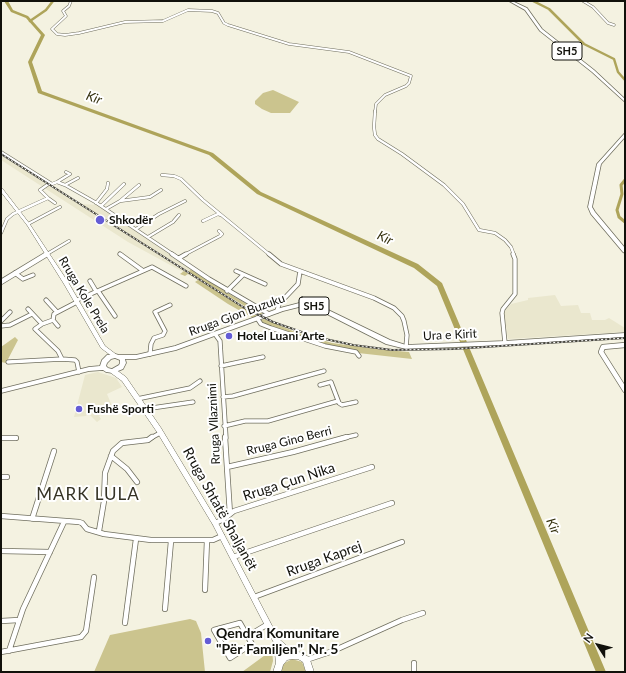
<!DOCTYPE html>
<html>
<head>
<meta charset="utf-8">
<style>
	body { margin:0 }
	#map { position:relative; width:626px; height:673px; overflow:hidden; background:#f4f2e1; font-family:Lato,sans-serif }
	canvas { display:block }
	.frame { position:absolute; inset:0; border:2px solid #11110b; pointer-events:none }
	.north { position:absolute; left:578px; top:625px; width:40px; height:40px; -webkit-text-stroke:3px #fff; paint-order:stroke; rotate:306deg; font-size:11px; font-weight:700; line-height:16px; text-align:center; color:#11110b }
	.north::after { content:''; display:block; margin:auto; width:14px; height:18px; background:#11110b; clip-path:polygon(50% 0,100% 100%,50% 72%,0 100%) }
</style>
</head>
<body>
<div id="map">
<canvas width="626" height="673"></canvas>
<div class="frame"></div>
<div class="north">N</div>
</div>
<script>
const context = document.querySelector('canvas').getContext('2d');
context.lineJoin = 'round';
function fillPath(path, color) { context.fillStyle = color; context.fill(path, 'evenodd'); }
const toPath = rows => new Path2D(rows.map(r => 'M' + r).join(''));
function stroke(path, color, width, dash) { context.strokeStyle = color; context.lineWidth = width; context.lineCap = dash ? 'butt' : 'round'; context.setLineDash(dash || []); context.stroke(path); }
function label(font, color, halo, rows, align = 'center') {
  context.font = font + ' Lato,sans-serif'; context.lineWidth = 4; context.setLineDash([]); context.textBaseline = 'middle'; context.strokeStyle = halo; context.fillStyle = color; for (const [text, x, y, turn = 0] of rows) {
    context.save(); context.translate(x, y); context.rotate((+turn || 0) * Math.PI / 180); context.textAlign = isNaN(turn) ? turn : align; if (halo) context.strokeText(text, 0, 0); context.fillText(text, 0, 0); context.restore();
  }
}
fillPath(toPath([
	[1,153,81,204,97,205,104,209,191,269,188,271,185,270,183,272,128,242,1,160],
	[555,295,561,306,578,305,581,313,590,313,592,320,605,320,609,318,625,328,625,332,508,339,504,312,511,304,528,300,528,298],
	[98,372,116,378,122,387,107,394,112,406,99,416,101,419,97,422,88,413,86,416,74,417,85,375]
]), '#eae7ce');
fillPath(toPath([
	[273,90,299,102,290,113,271,113,262,109,255,104,255,101,263,93],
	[191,269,231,295,263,313,259,315,238,302,188,272],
	[184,271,199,280,257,316,253,318,228,304,195,282,198,280,195,278,188,274,185,276,180,274],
	[264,319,298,333,332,343,376,349,409,352,412,359,358,353,324,345,265,325,259,321],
	[15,337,18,340,6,363,1,362,1,347],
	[190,619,196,621,201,633,205,672,94,672,110,635],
	[272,650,273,661,270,672,242,672],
	[292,659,302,662,306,672,280,672,283,664]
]), '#cbc48e');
stroke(toPath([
	[533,1,549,9,584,44,614,59,618,72,625,80],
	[30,21,46,10,53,1]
]), '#aea45a', 2.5);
stroke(toPath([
	[625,180,621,185,622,194,617,210,619,217,625,222]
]), '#aea45a', 3);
fillPath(toPath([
	[4,1,8,1,13,10,28,16,45,35,32,62,42,91,213,153,261,192,418,264,442,283,606,672,596,672,437,286,414,268,257,194,209,155,38,93,28,62,41,35,26,18,11,12,4,1]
]), '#aea45a');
const minorFar3 = toPath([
	[71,1,69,6,63,11,66,16,52,29,57,34,65,35,79,33,125,22,163,21,188,10,212,11,218,13,224,23,228,25,289,44,349,52,411,76,409,83,406,86,385,95,376,104,375,112],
	[583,1,593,7,608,23,614,25]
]);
const minorFar2 = toPath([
	[375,111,374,127,375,135,378,139,402,154,444,185,463,204,479,230,495,233,505,240,511,247,514,255],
	[1,152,52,184,57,182,65,185,95,202,174,255],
	[162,175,174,176,181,179,203,200,270,255],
	[57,182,70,174,66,172],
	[65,185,78,178],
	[48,198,40,190,50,183],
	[120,201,139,185],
	[96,203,107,189,108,183],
	[101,206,124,184],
	[106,209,120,201,150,197,161,190],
	[203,221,218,214,221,215],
	[28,224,60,207],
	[136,229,159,214,185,201],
	[1,233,7,219,13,214,48,198,55,203],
	[148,237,173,222,179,215],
	[47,254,69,241],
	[120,254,122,255],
	[184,255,220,236,222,234,219,231]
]);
const minorFar1 = toPath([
	[120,254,142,270],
	[172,254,209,279,269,314],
	[269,254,281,264,374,298,394,308,402,316,404,321,407,335,406,347],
	[179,258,186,254],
	[236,271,265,284],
	[15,273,23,279,33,275],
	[90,281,96,291],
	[98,291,115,316],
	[227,291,243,275],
	[46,300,57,312],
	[77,300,152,267,186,286],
	[28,309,42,324],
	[277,311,279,304,298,284,300,271],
	[257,318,261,324,271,328,325,346,356,352,359,356],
	[53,320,42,324,35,329,58,351,62,359],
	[1,321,10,312],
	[1,326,10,325,32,314],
	[58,326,53,320,54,314,77,302],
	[215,334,220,341,226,438],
	[505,343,502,313,503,309,515,294,515,259,513,254],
	[150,354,151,344,154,338,163,335,165,331,155,312,170,305],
	[8,362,62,359,75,360,77,362,79,372],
	[221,366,263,357],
	[320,385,331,382,339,403,342,405,356,402],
	[223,397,233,396,324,371],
	[137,399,190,388,200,381],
	[145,409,193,402],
	[224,426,245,421,268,421,338,401],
	[1,438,16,438],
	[151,438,160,433],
	[343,438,356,435]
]);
const minor = toPath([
	[225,437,230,514],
	[1,438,16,438],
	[111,456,127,469,137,482],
	[227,467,293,452,347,437],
	[1,477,7,477],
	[1,516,79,522,82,523,87,529,104,534,151,540,213,540,222,536],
	[32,519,54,451],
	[215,523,224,519,234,511,372,467],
	[99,531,104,501,105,473,113,451,122,443,148,440,152,437],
	[1,551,50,552],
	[233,557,392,503],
	[205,590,207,540],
	[254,597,402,542],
	[165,609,171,541],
	[1,621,19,620],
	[125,623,136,539],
	[240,623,252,644,230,658,214,630,240,623],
	[248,636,268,624],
	[9,651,23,609,64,522],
	[1,652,81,637,86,631,94,577],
	[306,660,333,651,402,620,423,613],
	[414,663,414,672]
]);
const tertiaryFar1 = toPath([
	[45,255,47,254]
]);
const tertiary = toPath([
	[1,282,47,254],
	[625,345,603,347,601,352,625,390]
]);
const secondary = toPath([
	[1,188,2,188,29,223,68,282,105,346,117,355,118,356,117,357,113,357,101,348,64,284,27,225,1,192,1,188],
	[111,369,115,369,126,377,161,428,217,521,279,639,294,652,299,652,309,657,314,672,306,672,303,662,298,659,292,659,287,660,283,665,281,672,273,672,276,663,274,643,213,525,157,432,122,381,111,373,110,371,111,369]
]);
const primary = toPath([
	[509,1,512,1,527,8,542,29,594,70,625,99,625,102,592,72,540,31,525,10,509,1],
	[624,134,625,134,625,137,601,164,592,207,595,212,625,248,625,253,623,252,591,214,588,207,597,164,624,134],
	[303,302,320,306,390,340,406,345,505,341,625,333,625,337,505,345,406,349,386,344,317,309,303,306,283,311,176,350,136,359,125,359,126,363,123,369,113,373,106,372,103,370,89,371,1,393,1,389,89,367,100,366,102,360,107,355,109,355,115,354,119,355,136,355,175,346,280,308,303,302],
	[115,358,120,360,120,363,119,365,112,369,108,368,106,366,107,363,111,359,115,358]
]);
stroke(minorFar3, '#6f6e5e', 3);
stroke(minorFar2, '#6f6e5e', 3.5);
stroke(minorFar1, '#6f6e5e', 5);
stroke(minor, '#6f6e5e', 6);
stroke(tertiaryFar1, '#6f6e5e', 4.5);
stroke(tertiary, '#6f6e5e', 6);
stroke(secondary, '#6f6e5e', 1);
stroke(primary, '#6f6e5e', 1.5);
stroke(minorFar3, '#fff', 2);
stroke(minorFar2, '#fff', 2.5);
stroke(minorFar1, '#fff', 3.5);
stroke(minor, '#fff', 4.5);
stroke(tertiaryFar1, '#fff', 3.5);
stroke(tertiary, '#fff', 4.5);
fillPath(secondary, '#fff');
fillPath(primary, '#fff');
const rail = toPath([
	[1,154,243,307,273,322,316,337,353,345,392,350,453,349,625,338]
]);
stroke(rail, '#45443c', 2);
stroke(rail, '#fff', 1, [2]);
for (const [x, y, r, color] of [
	[100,220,5,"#645cd5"],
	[229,336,4,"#645cd5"],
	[79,409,4,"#645cd5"],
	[208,641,4,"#645cd5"]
]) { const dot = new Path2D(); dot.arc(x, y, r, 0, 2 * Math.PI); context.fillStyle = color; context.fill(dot); stroke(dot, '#fff', 1.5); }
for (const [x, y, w] of [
	[567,51,30],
	[314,306,30]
]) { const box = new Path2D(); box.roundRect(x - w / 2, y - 9, w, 18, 3); context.fillStyle = '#fff'; context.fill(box); stroke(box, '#11110b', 1); }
label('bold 11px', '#11110b', null, [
	["SH5",567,51],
	["SH5",314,306]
]);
label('bold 12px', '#11110b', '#fff', [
	["Shkodër",109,220],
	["Hotel Luani Arte",237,336],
	["Fushë Sporti",87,409]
], 'left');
label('12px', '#11110b', '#fff', [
	["Rruga Kole Prela",84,295,59],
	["Rruga Gjon Buzuku",237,315,-20],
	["Ura e Kirit",450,335,-3],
	["Rruga Vllaznimi",214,424,-93],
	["Rruga Gino Berri",289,441,-14]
]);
label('italic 13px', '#35310f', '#fff', [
	["Kir",94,98,20],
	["Kir",385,238,25],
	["Kir",553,526,67]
]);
label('14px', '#11110b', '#fff', [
	["Rruga Çun Nika",289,482,-18],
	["Rruga Shtatë Shaljanët",220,509,61],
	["Rruga Kaprej",324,559,-20]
]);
label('bold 14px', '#11110b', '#fff', [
	["Qendra Komunitare",216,633],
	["\"Për Familjen\", Nr. 5",216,649]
], 'left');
context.letterSpacing = '1px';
label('17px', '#353325', '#fff', [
	["MARK LULA",88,495]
]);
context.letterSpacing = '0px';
</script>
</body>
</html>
